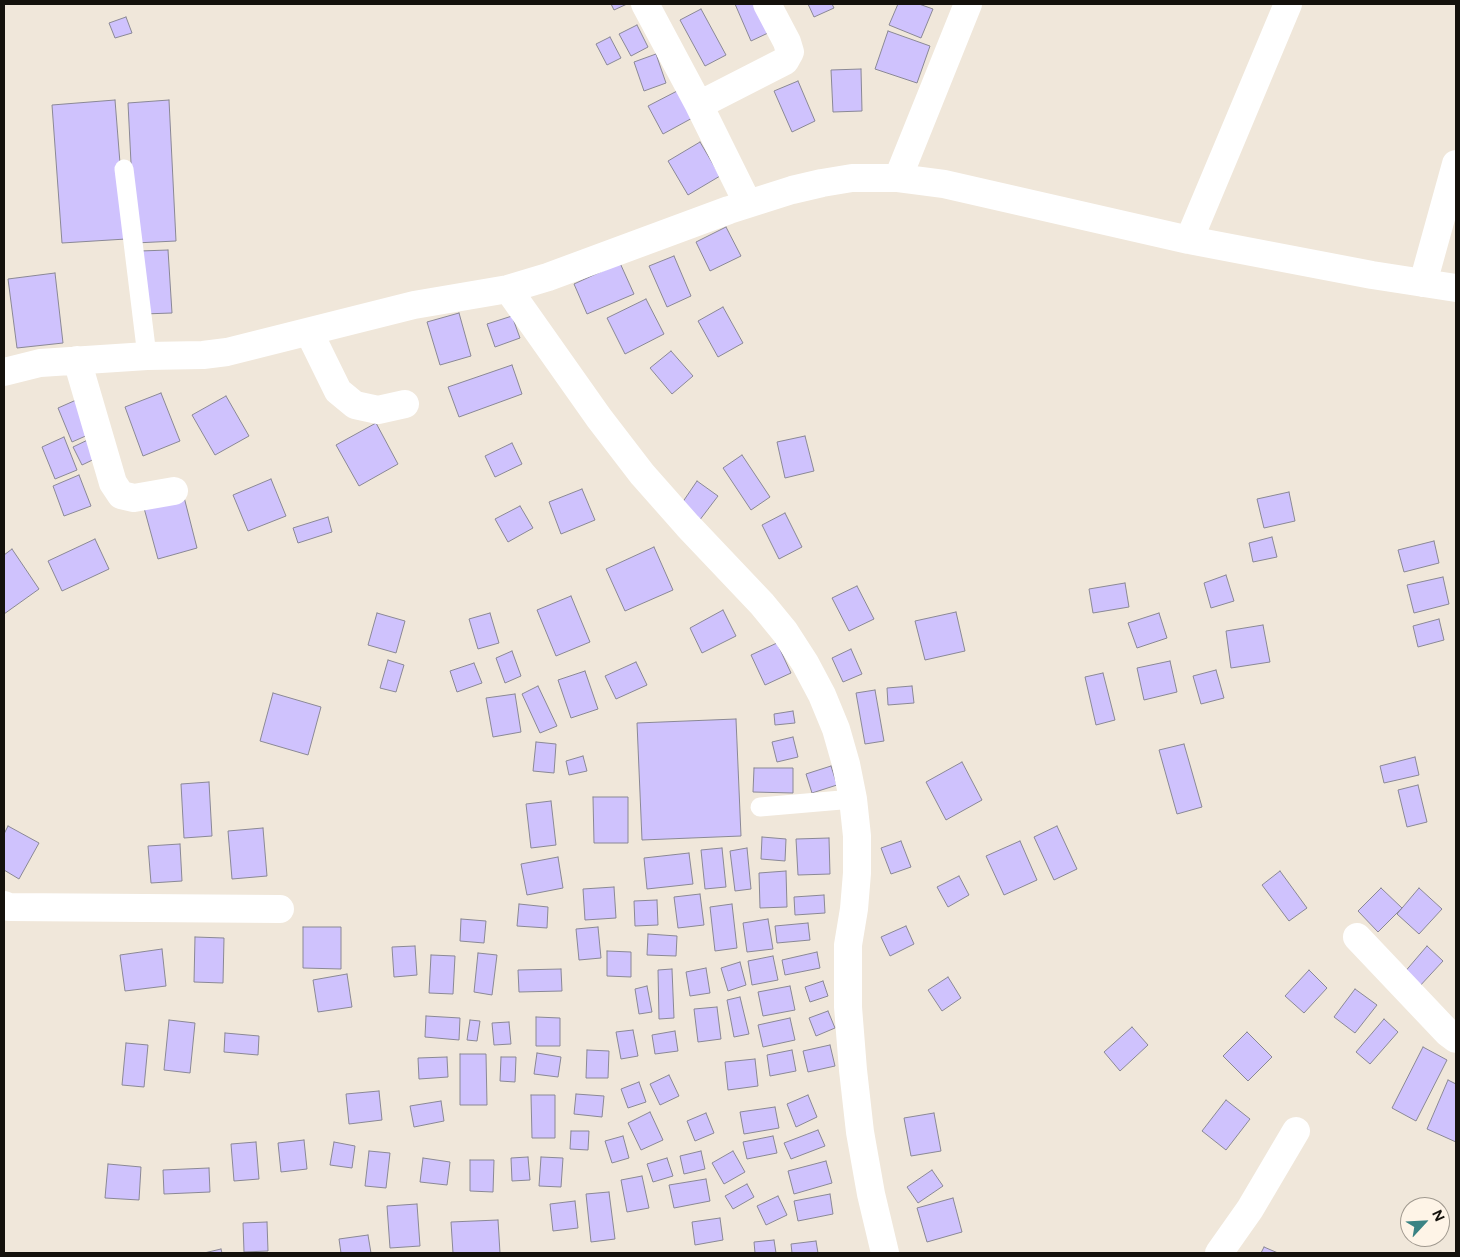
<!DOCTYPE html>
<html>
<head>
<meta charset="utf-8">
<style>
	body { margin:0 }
	#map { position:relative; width:1460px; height:1257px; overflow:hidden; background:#f0e7da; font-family:Figtree,sans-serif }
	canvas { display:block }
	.frame { position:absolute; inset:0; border:5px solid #14110c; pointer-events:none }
	.north { position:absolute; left:1400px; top:1197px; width:50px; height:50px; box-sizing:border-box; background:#fef4e7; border:1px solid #a0998f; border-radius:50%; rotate:65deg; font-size:14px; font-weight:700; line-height:20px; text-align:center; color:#14110c }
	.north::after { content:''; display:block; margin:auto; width:18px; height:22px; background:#3a8384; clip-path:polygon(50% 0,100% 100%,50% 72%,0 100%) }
</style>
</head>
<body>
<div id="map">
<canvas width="1460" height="1257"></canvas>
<div class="frame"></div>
<div class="north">N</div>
</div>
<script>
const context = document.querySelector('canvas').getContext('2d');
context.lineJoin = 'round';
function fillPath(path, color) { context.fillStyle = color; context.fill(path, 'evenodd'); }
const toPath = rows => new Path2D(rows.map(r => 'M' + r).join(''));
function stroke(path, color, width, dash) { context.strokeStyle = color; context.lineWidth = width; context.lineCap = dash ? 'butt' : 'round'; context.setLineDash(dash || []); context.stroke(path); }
const building = toPath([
	[611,4,627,4,614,10,611,4],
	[735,4,756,4,768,33,751,41,735,4],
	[808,4,832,4,834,8,814,17,808,4],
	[898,4,919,4,933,9,921,38,889,25,898,4],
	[701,9,726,55,705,66,680,20,701,9],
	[126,17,132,33,115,38,109,23,126,17],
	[637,25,648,47,631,56,619,34,637,25],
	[888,31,930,46,917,83,875,69,888,31],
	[610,37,621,58,607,65,596,44,610,37],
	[656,54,666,83,644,91,634,62,656,54],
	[861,69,862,111,833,112,831,70,861,69],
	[798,81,815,121,792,132,774,91,798,81],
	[681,89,696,116,663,134,648,106,681,89],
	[115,100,126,239,62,243,52,105,115,100],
	[169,100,176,241,135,243,128,103,169,100],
	[700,142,720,176,688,195,668,161,700,142],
	[726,227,741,256,710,271,696,242,726,227],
	[168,250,172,313,143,314,140,251,168,250],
	[674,256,691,296,667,307,649,266,674,256],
	[620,263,634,294,587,314,574,284,620,263],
	[55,273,63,343,17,348,8,279,55,273],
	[646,299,664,334,625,354,607,318,646,299],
	[723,307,743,343,718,357,698,321,723,307],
	[459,313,471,356,440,365,427,322,459,313],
	[512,316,520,338,495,347,487,324,512,316],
	[671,351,693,376,672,394,650,368,671,351],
	[512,365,522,394,459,417,448,387,512,365],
	[161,393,180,441,143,456,125,407,161,393],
	[226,396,249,436,215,455,192,415,226,396],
	[83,397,97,431,72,442,58,408,83,397],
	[376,423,398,464,359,486,336,445,376,423],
	[96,436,105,454,82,465,73,447,96,436],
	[805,436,814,471,785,478,777,442,805,436],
	[64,437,77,470,55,479,42,447,64,437],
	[512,443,522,464,495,477,485,456,512,443],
	[742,455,770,497,751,510,723,468,742,455],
	[79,475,91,506,64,516,53,486,79,475],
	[271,479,286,516,248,531,233,495,271,479],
	[697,481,718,496,699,521,680,506,697,481],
	[582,489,595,520,561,534,549,502,582,489],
	[1289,492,1295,521,1264,528,1257,499,1289,492],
	[184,497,197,548,158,559,144,508,184,497],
	[520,506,533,528,508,542,495,519,520,506],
	[785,513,802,547,779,559,762,525,785,513],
	[328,517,332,532,298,543,293,528,328,517],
	[1272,537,1277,557,1253,562,1249,543,1272,537],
	[95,539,109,569,62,591,48,561,95,539],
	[1434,541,1439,563,1404,572,1398,550,1434,541],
	[654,547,673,590,625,611,606,569,654,547],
	[12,549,39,589,4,614,4,555,12,549],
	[1226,575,1234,601,1211,608,1204,583,1226,575],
	[1443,577,1449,604,1414,613,1407,585,1443,577],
	[1125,583,1129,607,1093,613,1089,589,1125,583],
	[857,586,874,619,849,631,832,598,857,586],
	[571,596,590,642,556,656,537,610,571,596],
	[723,610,736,636,702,653,690,628,723,610],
	[956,612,965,651,925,660,915,621,956,612],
	[377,613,405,621,396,653,368,645,377,613],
	[490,613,499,643,478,649,469,619,490,613],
	[1159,613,1167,638,1137,648,1128,623,1159,613],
	[1439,619,1444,640,1418,647,1413,626,1439,619],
	[1263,625,1270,662,1231,668,1226,631,1263,625],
	[777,643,791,673,765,685,751,655,777,643],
	[851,649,862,674,843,682,832,658,851,649],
	[512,651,521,676,505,683,496,658,512,651],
	[388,660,404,665,396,692,380,688,388,660],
	[1170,661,1177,692,1144,700,1137,668,1170,661],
	[636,662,647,685,616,699,605,676,636,662],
	[474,663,482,683,457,692,450,671,474,663],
	[1216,670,1224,698,1201,704,1193,676,1216,670],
	[585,671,598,709,571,718,558,680,585,671],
	[1103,673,1115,720,1096,725,1085,677,1103,673],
	[538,686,557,726,540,733,522,694,538,686],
	[912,686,914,703,888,705,887,688,912,686],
	[875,690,884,741,865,744,856,693,875,690],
	[273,693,321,707,308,755,260,741,273,693],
	[515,694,521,732,493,737,486,698,515,694],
	[793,711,795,723,775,725,774,714,793,711],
	[736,719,741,836,642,840,637,723,736,719],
	[793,737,798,757,777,762,772,742,793,737],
	[536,742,556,744,554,773,533,771,536,742],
	[1184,744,1202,807,1177,814,1159,750,1184,744],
	[583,756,587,771,569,775,566,761,583,756],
	[1415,757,1419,775,1384,783,1380,766,1415,757],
	[962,762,982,800,946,820,926,782,962,762],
	[831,766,837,785,812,793,806,774,831,766],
	[754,768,793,768,793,793,753,792,754,768],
	[209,782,212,836,184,838,181,784,209,782],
	[1418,785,1427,822,1407,827,1398,790,1418,785],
	[593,797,628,797,628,843,594,843,593,797],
	[551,801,556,845,531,848,526,804,551,801],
	[8,826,39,843,19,879,4,870,4,834,8,826],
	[1057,826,1077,869,1054,880,1034,837,1057,826],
	[263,828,267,876,232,879,228,831,263,828],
	[762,837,786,839,785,861,761,859,762,837],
	[829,838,830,874,798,875,796,839,829,838],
	[901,841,911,867,891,874,881,848,901,841],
	[1020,841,1037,880,1004,895,986,856,1020,841],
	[180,844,182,881,151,883,148,846,180,844],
	[722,848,726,887,705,889,701,850,722,848],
	[747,848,751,889,735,891,730,851,747,848],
	[689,853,693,884,647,889,644,858,689,853],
	[558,857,563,888,527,895,521,864,558,857],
	[786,871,787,907,760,908,759,873,786,871],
	[1280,871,1307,908,1289,921,1262,885,1280,871],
	[959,876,969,895,948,907,937,887,959,876],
	[614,887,616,918,585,920,583,889,614,887],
	[1381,888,1402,908,1378,932,1358,911,1381,888],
	[1419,888,1442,909,1419,934,1397,914,1419,888],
	[700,894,704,925,678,928,674,897,700,894],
	[824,895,825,913,795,915,794,897,824,895],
	[657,900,658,925,635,926,634,901,657,900],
	[519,904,548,907,547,928,517,926,519,904],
	[732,904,737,948,715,951,710,907,732,904],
	[461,919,486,921,484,943,460,941,461,919],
	[768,919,773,949,747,952,743,923,768,919],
	[808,923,810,940,777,943,775,926,808,923],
	[906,926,914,944,890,956,881,937,906,926],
	[303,927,341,927,341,969,303,968,303,927],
	[598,927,601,958,579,960,576,929,598,927],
	[648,934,677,936,676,956,647,955,648,934],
	[195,937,224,938,223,983,194,982,195,937],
	[415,946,417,975,394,977,392,947,415,946],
	[1427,946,1443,961,1418,988,1403,974,1427,946],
	[162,949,166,986,125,991,120,955,162,949],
	[607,951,631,952,631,977,607,976,607,951],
	[817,952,820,968,785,975,782,960,817,952],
	[478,953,497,955,492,995,474,992,478,953],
	[431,955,455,956,453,994,429,993,431,955],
	[773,956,778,980,752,985,748,961,773,956],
	[740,962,746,985,728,991,721,968,740,962],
	[706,968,710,993,690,996,686,972,706,968],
	[561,969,562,991,519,992,518,970,561,969],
	[672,969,674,1018,659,1019,658,970,672,969],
	[1309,970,1327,988,1304,1013,1285,996,1309,970],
	[347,974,352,1007,318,1012,313,980,347,974],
	[948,977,961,998,942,1011,928,990,948,977],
	[823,981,828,996,810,1002,805,987,823,981],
	[647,986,652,1012,639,1014,635,989,647,986],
	[790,986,795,1010,763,1016,758,992,790,986],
	[1355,989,1377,1005,1355,1033,1334,1017,1355,989],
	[740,997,749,1034,734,1037,727,1000,740,997],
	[717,1007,721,1039,698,1042,694,1009,717,1007],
	[828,1011,835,1028,816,1036,809,1018,828,1011],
	[426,1016,460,1018,459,1040,425,1037,426,1016],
	[536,1017,560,1018,560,1046,536,1046,536,1017],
	[790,1018,795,1040,763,1047,758,1025,790,1018],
	[1384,1019,1398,1032,1370,1064,1356,1052,1384,1019],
	[169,1020,195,1023,190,1073,164,1070,169,1020],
	[470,1020,480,1021,477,1041,467,1040,470,1020],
	[509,1022,511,1044,494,1045,492,1023,509,1022],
	[1132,1027,1148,1045,1120,1071,1104,1052,1132,1027],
	[633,1030,638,1056,621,1059,616,1032,633,1030],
	[675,1031,678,1051,655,1054,652,1035,675,1031],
	[1247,1032,1272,1057,1248,1081,1223,1056,1247,1032],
	[225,1033,259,1036,258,1055,224,1052,225,1033],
	[126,1043,148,1045,144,1087,122,1085,126,1043],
	[830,1045,835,1066,808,1072,803,1051,830,1045],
	[1423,1047,1447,1060,1416,1121,1392,1108,1423,1047],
	[587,1050,609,1051,608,1078,586,1078,587,1050],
	[792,1050,796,1071,770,1076,767,1055,792,1050],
	[537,1053,561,1057,558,1077,534,1074,537,1053],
	[460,1054,486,1054,487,1105,460,1105,460,1054],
	[447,1057,448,1077,419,1079,418,1058,447,1057],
	[501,1057,516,1057,515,1082,500,1081,501,1057],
	[755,1059,758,1086,728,1090,725,1062,755,1059],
	[669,1075,679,1096,660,1105,650,1084,669,1075],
	[1448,1080,1456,1084,1456,1142,1427,1129,1448,1080],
	[639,1082,646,1102,628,1108,621,1089,639,1082],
	[379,1091,382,1120,349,1124,346,1094,379,1091],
	[576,1094,604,1096,602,1117,574,1114,576,1094],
	[531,1095,555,1095,555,1138,532,1138,531,1095],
	[808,1095,817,1117,796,1127,787,1104,808,1095],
	[1226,1100,1250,1119,1226,1150,1202,1131,1226,1100],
	[441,1101,444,1121,414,1127,410,1106,441,1101],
	[775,1107,779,1128,744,1134,740,1112,775,1107],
	[650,1112,663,1140,641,1150,628,1123,650,1112],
	[706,1113,714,1133,695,1141,687,1121,706,1113],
	[934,1113,941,1151,911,1156,904,1118,934,1113],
	[818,1130,825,1146,791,1159,784,1143,818,1130],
	[571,1131,589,1131,588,1150,570,1149,571,1131],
	[623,1136,629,1158,612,1163,605,1141,623,1136],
	[773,1136,777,1153,747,1159,743,1142,773,1136],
	[304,1140,307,1169,281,1172,278,1143,304,1140],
	[256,1142,259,1179,234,1181,231,1144,256,1142],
	[334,1142,355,1146,352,1168,330,1165,334,1142],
	[369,1151,390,1153,386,1188,365,1186,369,1151],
	[701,1151,705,1169,684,1174,680,1156,701,1151],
	[733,1151,745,1172,724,1184,712,1163,733,1151],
	[528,1157,530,1180,512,1181,511,1158,528,1157],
	[541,1157,563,1158,561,1187,539,1186,541,1157],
	[423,1158,450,1162,447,1185,420,1182,423,1158],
	[667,1158,673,1176,653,1182,647,1164,667,1158],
	[470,1160,494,1160,493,1192,470,1191,470,1160],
	[826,1161,832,1183,794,1194,788,1171,826,1161],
	[108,1164,141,1167,139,1200,105,1198,108,1164],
	[209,1168,210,1192,164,1194,163,1170,209,1168],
	[932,1170,943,1186,918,1203,907,1187,932,1170],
	[642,1176,649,1208,627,1212,621,1180,642,1176],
	[706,1179,710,1201,674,1208,669,1185,706,1179],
	[747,1184,754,1197,733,1209,725,1196,747,1184],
	[609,1192,615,1239,591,1242,586,1194,609,1192],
	[830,1194,833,1214,798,1221,794,1201,830,1194],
	[778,1196,787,1215,766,1225,757,1206,778,1196],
	[953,1198,962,1232,927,1242,917,1208,953,1198],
	[575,1201,578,1228,553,1231,550,1204,575,1201],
	[417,1204,420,1246,390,1248,387,1206,417,1204],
	[720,1218,723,1240,695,1245,692,1222,720,1218],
	[498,1220,500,1253,453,1253,451,1222,498,1220],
	[267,1222,268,1251,244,1252,243,1223,267,1222],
	[368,1235,371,1253,341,1253,339,1239,368,1235],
	[774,1240,776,1253,755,1253,754,1242,774,1240],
	[816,1241,818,1253,792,1253,791,1244,816,1241],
	[1264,1247,1278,1253,1261,1253,1264,1247],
	[221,1249,222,1253,204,1253,221,1249]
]);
fillPath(building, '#cfc2fd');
stroke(building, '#8a8895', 1);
stroke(toPath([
	[124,169,147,356],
	[760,807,853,799]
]), '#fff', 19);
stroke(toPath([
	[645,4,699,105,748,204],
	[699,105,785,61,790,52,787,42,767,4],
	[898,178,968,4],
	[1189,240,1288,4],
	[1423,283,1456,164],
	[508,289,599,418,642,474,688,526,762,604,785,632,805,663,822,695,836,729,846,764,853,799,857,836,857,873,854,909,848,945,848,1007,853,1070,860,1132,871,1194,885,1253],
	[309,332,338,391,355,405,378,410,405,404],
	[77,360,113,483,121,495,134,498,174,491],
	[4,372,40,363,147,356,203,355,227,352,414,305,508,289,548,277,729,210,792,190,822,183,852,178,898,178,944,184,1189,240,1372,275,1456,288],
	[4,905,9,907,280,909],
	[1357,937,1448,1033,1456,1039],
	[1219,1253,1250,1209,1296,1131]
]), '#fff', 28);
</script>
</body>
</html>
